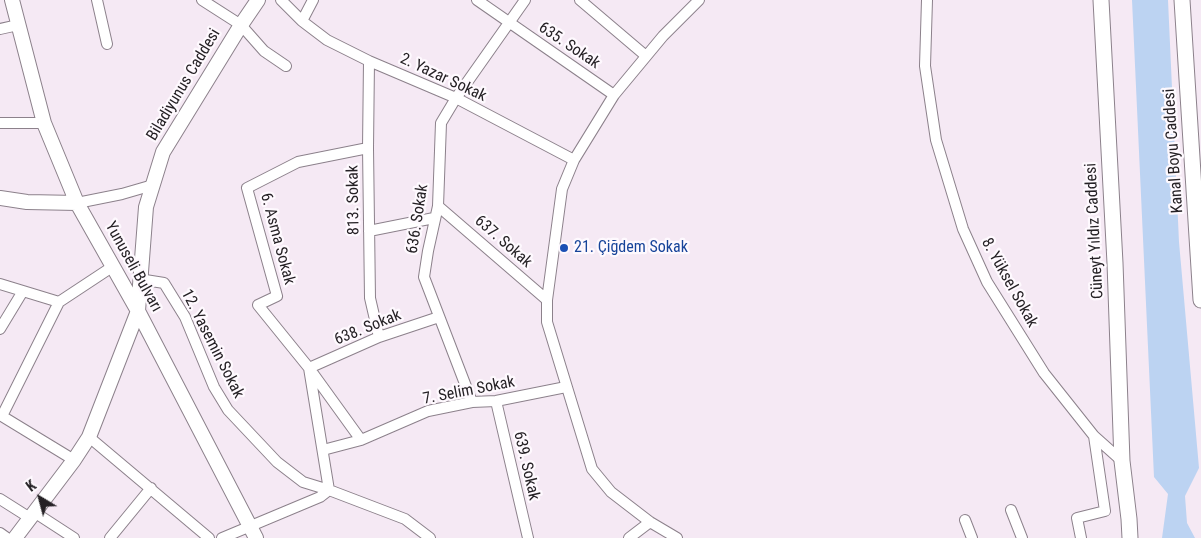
<!DOCTYPE html>
<html>
<head>
<meta charset="utf-8">
<style>
	body { margin:0 }
	#map { position:relative; width:1201px; height:538px; overflow:hidden; background:#f5e9f4; font-family:"Roboto Condensed",sans-serif }
	canvas { display:block }
	.north { position:absolute; left:15px; top:473px; width:50px; height:50px; -webkit-text-stroke:4px #fef9fe; paint-order:stroke; rotate:323deg; font-size:14px; font-weight:700; line-height:20px; text-align:center; color:#252125 }
	.north::after { content:''; display:block; margin:auto; width:18px; height:22px; background:#252125; clip-path:polygon(50% 0,100% 100%,50% 72%,0 100%) }
</style>
</head>
<body>
<div id="map">
<canvas width="1201" height="538"></canvas>
<div class="north">K</div>
</div>
<script>
const context = document.querySelector('canvas').getContext('2d');
context.lineJoin = 'round';
function fillPath(path, color) { context.fillStyle = color; context.fill(path, 'evenodd'); }
const toPath = rows => new Path2D(rows.map(r => 'M' + r).join(''));
function stroke(path, color, width, dash) { context.strokeStyle = color; context.lineWidth = width; context.lineCap = dash ? 'butt' : 'round'; context.setLineDash(dash || []); context.stroke(path); }
function label(font, color, halo, rows, align = 'center') {
  context.font = font + ' "Roboto Condensed",sans-serif'; context.lineWidth = 4.5; context.setLineDash([]); context.textBaseline = 'middle'; context.strokeStyle = halo; context.fillStyle = color; for (const [text, x, y, turn = 0] of rows) {
    context.save(); context.translate(x, y); context.rotate((+turn || 0) * Math.PI / 180); context.textAlign = isNaN(turn) ? turn : align; if (halo) context.strokeText(text, 0, 0); context.fillText(text, 0, 0); context.restore();
  }
}
fillPath(toPath([
	[1132,0,1168,0,1179,242,1199,468,1185,496,1187,523,1195,538,1162,538,1168,494,1154,477]
]), '#bcd3f2');
const street = toPath([
	[97,0,107,44],
	[202,0,241,25,264,51,286,66],
	[281,0,302,21,327,40,369,61,456,98,574,160],
	[477,0,614,95],
	[580,0,646,56],
	[927,0,925,66,936,140,963,229,987,282,1044,373,1094,436,1122,461],
	[302,21,313,0],
	[0,29,18,25],
	[369,61,368,148,370,298,379,337],
	[0,123,44,123],
	[77,203,122,194,153,185],
	[438,206,547,300],
	[369,231,434,218],
	[139,279,164,283,185,317,214,387,228,410,277,462,303,482,329,490,405,519,430,538],
	[0,284,59,302,112,267],
	[0,329,23,291],
	[496,401,528,538],
	[472,402,424,277,428,251,438,206,441,123,456,98,525,0],
	[0,415,74,460],
	[2,416,59,302],
	[89,437,209,538],
	[361,440,309,368,258,305,277,296,247,188,298,162,368,148],
	[323,450,361,440,428,411,472,402,496,401,566,387],
	[0,499,30,518],
	[1011,510,1022,538],
	[34,512,74,538],
	[965,520,972,538],
	[0,533,7,538],
	[110,538,151,488],
	[222,538,320,497,329,490,309,368,379,337,439,317],
	[629,538,650,522],
	[677,538,650,522,611,492,592,469,547,322,547,300,562,189,574,160,614,95,663,36,699,0],
	[1081,538,1077,518,1105,511,1094,436]
]);
const secondary = toPath([
	[12,0,44,123,77,203,138,311,256,538],
	[0,198,27,202,77,203],
	[15,538,74,460,89,437,138,311,146,207,163,152,241,25,258,0]
]);
const primary = toPath([
	[1101,0,1115,263,1122,461,1129,519,1130,538],
	[1182,0,1201,300]
]);
stroke(street, '#8c818b', 12);
stroke(secondary, '#8c818b', 16);
stroke(primary, '#8c818b', 17);
stroke(street, '#fff', 10);
stroke(secondary, '#fff', 14);
stroke(primary, '#fff', 15);
for (const [x, y, r, color] of [
	[564,248,5,"#1a4fb4"]
]) { const dot = new Path2D(); dot.arc(x, y, r, 0, 2 * Math.PI); context.fillStyle = color; context.fill(dot); stroke(dot, '#fef9fe', 2); }
label('16px', '#252125', '#fef9fe', [
	["635. Sokak",569,46,34],
	["2. Yazar Sokak",443,78,25],
	["Biladiyunus Caddesi",184,85,-59],
	["Kanal Boyu Caddesi",1174,151,-94],
	["813. Sokak",354,200,-91],
	["636. Sokak",418,219,-81],
	["Cüneyt Yıldız Caddesi",1095,231,-93],
	["6. Asma Sokak",277,239,75],
	["637. Sokak",503,242,41],
	["Yunuseli Bulvarı",133,267,61],
	["8. Yüksel Sokak",1009,283,61],
	["638. Sokak",368,328,-22],
	["12. Yasemin Sokak",212,344,63],
	["7. Selim Sokak",469,391,-11],
	["639. Sokak",526,466,77]
]);
label('16px', '#164399', '#fef9fe', [
	["21. Çiğdem Sokak",574,248]
], 'left');
</script>
</body>
</html>
